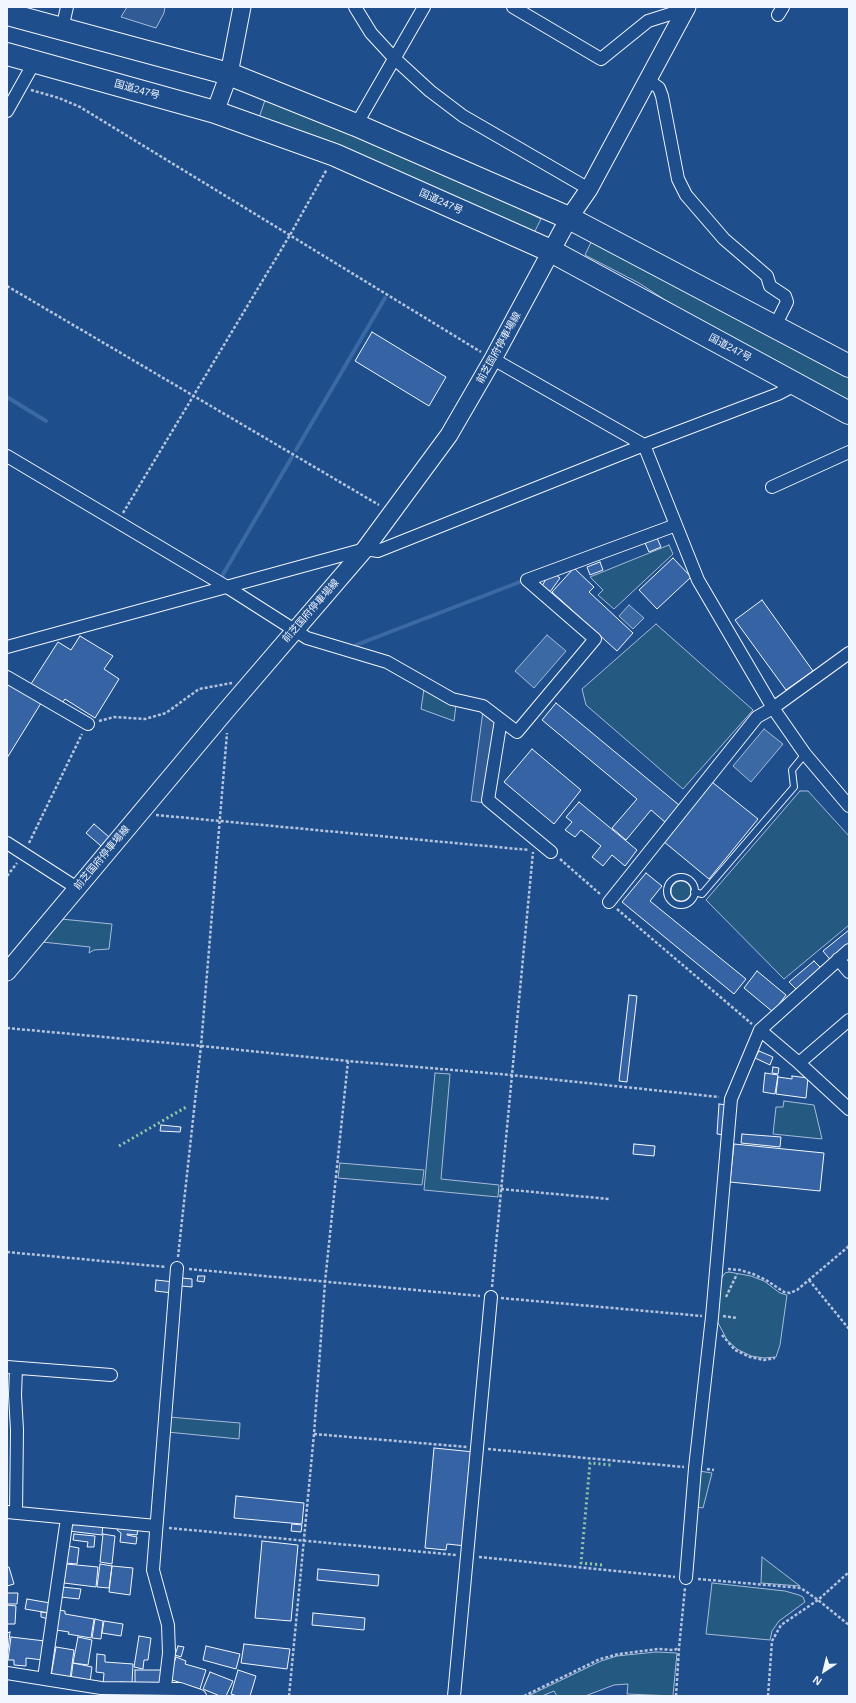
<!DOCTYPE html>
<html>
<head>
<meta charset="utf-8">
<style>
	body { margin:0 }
	#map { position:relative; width:856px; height:1703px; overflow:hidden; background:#1f4e8c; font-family:Helvetica,sans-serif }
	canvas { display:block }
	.frame { position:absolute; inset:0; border:8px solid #f2f6ff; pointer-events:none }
	.north { position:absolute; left:804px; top:1651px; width:40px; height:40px; -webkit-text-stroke:3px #1f4e8c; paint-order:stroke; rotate:215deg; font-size:11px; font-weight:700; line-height:16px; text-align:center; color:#f2f6ff }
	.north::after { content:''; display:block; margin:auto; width:14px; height:18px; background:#f2f6ff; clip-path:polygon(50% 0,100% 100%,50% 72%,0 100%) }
</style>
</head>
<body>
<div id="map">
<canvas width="856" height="1703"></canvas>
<div class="frame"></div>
<div class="north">N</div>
</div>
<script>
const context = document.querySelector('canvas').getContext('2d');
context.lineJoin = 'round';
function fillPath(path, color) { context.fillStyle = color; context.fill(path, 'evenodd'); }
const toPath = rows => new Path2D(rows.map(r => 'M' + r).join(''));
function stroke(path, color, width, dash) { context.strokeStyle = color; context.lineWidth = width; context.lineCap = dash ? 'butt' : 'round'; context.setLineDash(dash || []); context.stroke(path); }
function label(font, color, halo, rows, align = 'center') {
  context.font = font + ' Helvetica,"Noto Sans JP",sans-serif'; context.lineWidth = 3; context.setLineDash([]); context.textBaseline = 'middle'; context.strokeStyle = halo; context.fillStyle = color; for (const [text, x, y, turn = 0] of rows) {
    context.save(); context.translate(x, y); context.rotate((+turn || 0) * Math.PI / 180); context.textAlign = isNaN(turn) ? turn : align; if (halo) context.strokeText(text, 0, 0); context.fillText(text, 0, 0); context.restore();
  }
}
const green = toPath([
	[265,100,407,152,541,219,532,237,259,118,265,100],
	[593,238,849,374,849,404,682,311,639,283,585,255,593,238],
	[669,545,673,554,614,609,598,595,603,590,590,577,669,545],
	[656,624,753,710,683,789,586,705,582,689,656,624],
	[424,689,456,705,454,721,421,709,424,689],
	[800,791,808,791,849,836,849,925,784,979,706,900,800,791],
	'671 891a10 10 0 1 1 20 0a10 10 0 1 1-20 0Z',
	[61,919,112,924,109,949,94,950,89,953,90,947,42,942,61,919],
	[435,1073,450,1074,441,1179,499,1185,498,1197,424,1190,435,1073],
	[784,1101,814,1105,822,1139,773,1134,776,1107,783,1107,784,1101],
	[340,1163,424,1170,422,1185,338,1178,340,1163],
	[729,1272,751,1276,764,1281,780,1293,787,1295,780,1345,776,1357,764,1358,751,1356,737,1349,727,1340,715,1317,718,1283,725,1273,729,1272],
	[169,1417,240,1423,239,1439,167,1432,169,1417],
	[699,1471,712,1473,703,1508,697,1507,699,1471],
	[762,1557,800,1586,761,1583,762,1557],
	[712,1583,785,1591,799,1595,803,1597,805,1602,779,1621,772,1631,770,1640,706,1634,712,1583],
	[656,1652,677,1653,673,1696,627,1694,628,1684,614,1685,585,1696,557,1696,554,1691,542,1696,528,1696,601,1661,617,1656,656,1652]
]);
fillPath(green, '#245a82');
stroke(green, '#a8bbd7', 1);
const parking = toPath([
	[127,7,165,7,164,13,156,28,121,17,127,7],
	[483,711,497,721,485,803,471,801,483,711]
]);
fillPath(parking, '#305b95');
stroke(parking, '#a8bbd7', 1);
const water = toPath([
	[629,605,644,618,633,629,619,616,629,605],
	[547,635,566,651,534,688,515,671,547,635],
	[764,729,783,744,751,782,733,766,764,729]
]);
fillPath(water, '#3b69a3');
stroke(water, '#a8bbd7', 1);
stroke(toPath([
	[7,397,46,421],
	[296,450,385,298],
	[222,576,292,457],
	[356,645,525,580]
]), '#3b69a3', 4);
const building = toPath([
	[372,332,446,377,429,406,355,361,372,332],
	[657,538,661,547,649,552,645,543,657,538],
	[673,558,691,577,657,609,639,590,673,558],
	[600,562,603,570,590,575,587,567,600,562],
	[574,568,594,587,589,592,633,633,617,651,552,592,574,568],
	[556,575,560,578,550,592,542,586,546,579,556,575],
	[762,600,813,671,786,690,735,620,762,600],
	[80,636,113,656,104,669,119,679,95,718,65,699,62,703,31,684,58,642,71,650,80,636],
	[7,682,43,700,7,758,7,682],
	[556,703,679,805,665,822,651,810,626,840,612,828,637,799,542,720,556,703],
	[532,749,581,790,554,824,504,782,532,749],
	[712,782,758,819,709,879,663,841,712,782],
	[579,802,637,850,625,866,612,855,603,866,592,857,601,846,581,830,575,837,565,830,572,822,566,817,579,802],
	[94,824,109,837,101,846,86,833,94,824],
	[646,873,662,886,650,901,746,979,734,994,622,902,646,873],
	[849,930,849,947,832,962,823,951,849,930],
	[814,961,822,969,797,990,789,982,814,961],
	[757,971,786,995,773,1012,744,988,757,971],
	[629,995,637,996,627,1082,619,1081,629,995],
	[759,1051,773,1057,770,1065,755,1058,759,1051],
	[773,1067,779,1068,778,1074,772,1073,773,1067],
	[765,1073,778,1075,775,1094,763,1092,765,1073],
	[792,1076,808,1078,806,1098,776,1094,778,1077,792,1079,792,1076],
	[719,1104,727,1105,724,1135,717,1134,719,1104],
	[161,1125,181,1127,180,1132,160,1131,161,1125],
	[742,1134,781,1137,780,1147,741,1143,742,1134],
	[634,1144,655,1146,654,1156,633,1154,634,1144],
	[734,1144,824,1153,820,1191,730,1182,734,1144],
	[198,1276,205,1276,204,1282,197,1281,198,1276],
	[182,1278,192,1279,192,1287,181,1286,182,1278],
	[156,1280,174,1282,173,1293,155,1291,156,1280],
	[434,1448,474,1452,466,1546,447,1544,446,1550,425,1548,434,1448],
	[236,1496,304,1503,302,1524,234,1518,236,1496],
	[70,1523,103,1524,102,1535,69,1531,70,1523],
	[292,1524,302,1525,301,1532,291,1531,292,1524],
	[118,1525,138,1528,137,1535,127,1534,127,1535,137,1537,136,1544,120,1542,121,1533,117,1530,118,1525],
	[74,1534,95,1536,94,1547,87,1547,88,1542,73,1540,74,1534],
	[103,1534,115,1536,112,1564,100,1562,103,1534],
	[262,1541,298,1545,291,1621,255,1618,262,1541],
	[68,1546,79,1548,77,1564,66,1563,68,1546],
	[66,1564,98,1567,96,1587,64,1583,66,1564],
	[100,1564,112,1566,109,1588,97,1587,100,1564],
	[112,1566,133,1568,130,1595,109,1592,112,1566],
	[7,1567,9,1567,14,1584,7,1586,7,1567],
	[318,1569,379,1575,378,1586,317,1580,318,1569],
	[62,1587,81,1589,79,1599,61,1597,62,1587],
	[7,1593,18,1593,17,1604,7,1604,7,1593],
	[27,1599,50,1603,49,1613,25,1609,27,1599],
	[7,1605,16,1606,15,1624,7,1624,7,1605],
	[59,1610,65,1611,65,1614,94,1619,91,1638,68,1634,69,1632,56,1630,59,1610],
	[41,1612,49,1613,48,1619,41,1617,41,1612],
	[313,1613,365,1618,364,1630,312,1625,313,1613],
	[95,1619,103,1621,101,1639,92,1638,95,1619],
	[104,1621,123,1624,121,1636,102,1633,104,1621],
	[10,1632,7,1659,7,1633,10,1632],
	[139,1636,151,1638,148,1660,144,1660,143,1669,134,1667,139,1636],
	[11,1637,45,1641,43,1660,26,1658,26,1666,14,1665,14,1660,8,1660,11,1637],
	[78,1637,92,1640,88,1665,73,1663,78,1637],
	[244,1644,290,1649,287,1669,241,1663,244,1644],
	[178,1646,184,1647,181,1657,175,1655,178,1646],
	[206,1646,240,1654,236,1669,203,1660,206,1646],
	[56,1647,74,1650,70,1679,51,1676,56,1647],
	[97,1654,105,1655,105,1662,133,1664,132,1683,120,1682,120,1685,103,1684,104,1673,96,1672,97,1654],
	[176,1657,186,1661,185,1664,206,1670,200,1689,169,1679,176,1657],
	[73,1663,92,1667,90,1682,71,1679,73,1663],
	[135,1670,163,1670,163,1684,135,1684,135,1670],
	[238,1670,256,1676,250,1696,237,1696,231,1694,238,1670],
	[210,1672,233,1681,226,1696,220,1696,203,1689,210,1672]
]);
fillPath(building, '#3563a3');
stroke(building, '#f2f6ff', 1);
const lane = toPath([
	'667 891a14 14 0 1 1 28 0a14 14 0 1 1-28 0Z',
	[694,892,702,894,794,787,792,770,805,754]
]);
const street = toPath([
	[355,7,371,33,394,58,430,91,463,116,589,189],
	[513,7,601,59,648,21,686,9],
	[778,15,783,7],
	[62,29,67,7],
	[647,79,659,88,662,96,678,179,686,195,724,239,767,276,770,286,785,296,787,302,775,326],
	[7,111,35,61],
	[356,125,424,7],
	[493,359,644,445,698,580,773,708,805,754,849,806],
	[7,456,227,587,307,638,387,662,452,699,483,706,517,732,595,639,527,580,676,525],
	[772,487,849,452],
	[7,647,365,549,378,551,644,445,778,394,797,384],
	[7,677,88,724],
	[501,720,488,800,551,852],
	[7,843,77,888],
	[609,902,757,717,773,708,849,653],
	[838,959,849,972],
	[760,1030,799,1063,849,1109],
	[799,1063,849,1020],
	[7,1367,111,1375],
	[7,1512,156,1526],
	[16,1513,17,1430,15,1395,16,1368],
	[686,1578,695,1468,712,1317,731,1099,760,1030,849,950],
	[7,1673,101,1688,180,1689,200,1696],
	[44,1678,67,1518],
	[165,1687,169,1653,168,1625,153,1570,177,1268],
	[454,1696,491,1297]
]);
const secondary = toPath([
	[215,112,229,74,242,7],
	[7,972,225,712,365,549,449,435,493,359,569,218,589,189,687,7]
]);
const highway = toPath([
	[7,14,229,74,356,125,569,218,849,366],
	[7,54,215,112,335,155,551,251,849,413]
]);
stroke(lane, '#f2f6ff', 8);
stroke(street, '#f2f6ff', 14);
stroke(secondary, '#f2f6ff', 19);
stroke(highway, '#f2f6ff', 24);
stroke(toPath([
	[31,90,59,98,80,107,481,352],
	[7,286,379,505],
	[123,513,290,235,327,169],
	[99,721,114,717,145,719,166,713,199,689,232,683],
	[156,815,529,850],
	[29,843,82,734],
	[560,859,600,894],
	[7,876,17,863],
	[617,909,752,1024],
	[7,1028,201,1046,348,1061,511,1075,719,1097],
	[501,1189,609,1199],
	[7,1252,166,1267],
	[178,1257,201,1046,227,733],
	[189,1269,480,1296],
	[728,1269,740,1270,753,1274,766,1280,784,1292,790,1293,797,1290,849,1246],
	[809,1280,849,1329],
	[492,1287,533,852],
	[726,1297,737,1274],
	[501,1298,702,1316],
	[723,1316,737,1318],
	[722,1335,735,1350,750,1357,764,1360,775,1358],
	[314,1434,467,1447],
	[488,1449,684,1467],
	[707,1469,714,1470],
	[169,1528,456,1555],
	[479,1557,675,1577],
	[698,1579,801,1588,818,1600,849,1625],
	[289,1696,314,1434,325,1282,348,1061],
	[524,1696,600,1659,619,1654,658,1649,674,1650,679,1648],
	[676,1696,679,1648,685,1588],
	[768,1696,772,1641,781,1625,818,1600,849,1572]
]), '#b3c4dc', 2.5, [3, 2]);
stroke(lane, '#1f4e8c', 6);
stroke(street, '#1f4e8c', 12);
stroke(secondary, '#1f4e8c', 17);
stroke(highway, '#1f4e8c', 22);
stroke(toPath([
	[119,1146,188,1106],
	[602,1565,581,1563,590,1463,611,1465]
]), '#97c8a6', 3, [2, 3]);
label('10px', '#f2f6ff', '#1f4e8c', [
	["国道247号",137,90,16],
	["国道247号",441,202,24],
	["前芝国府停車場線",499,348,-61],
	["国道247号",730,348,28],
	["前芝国府停車場線",311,611,-49],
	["前芝国府停車場線",102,858,-50]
]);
</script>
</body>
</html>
